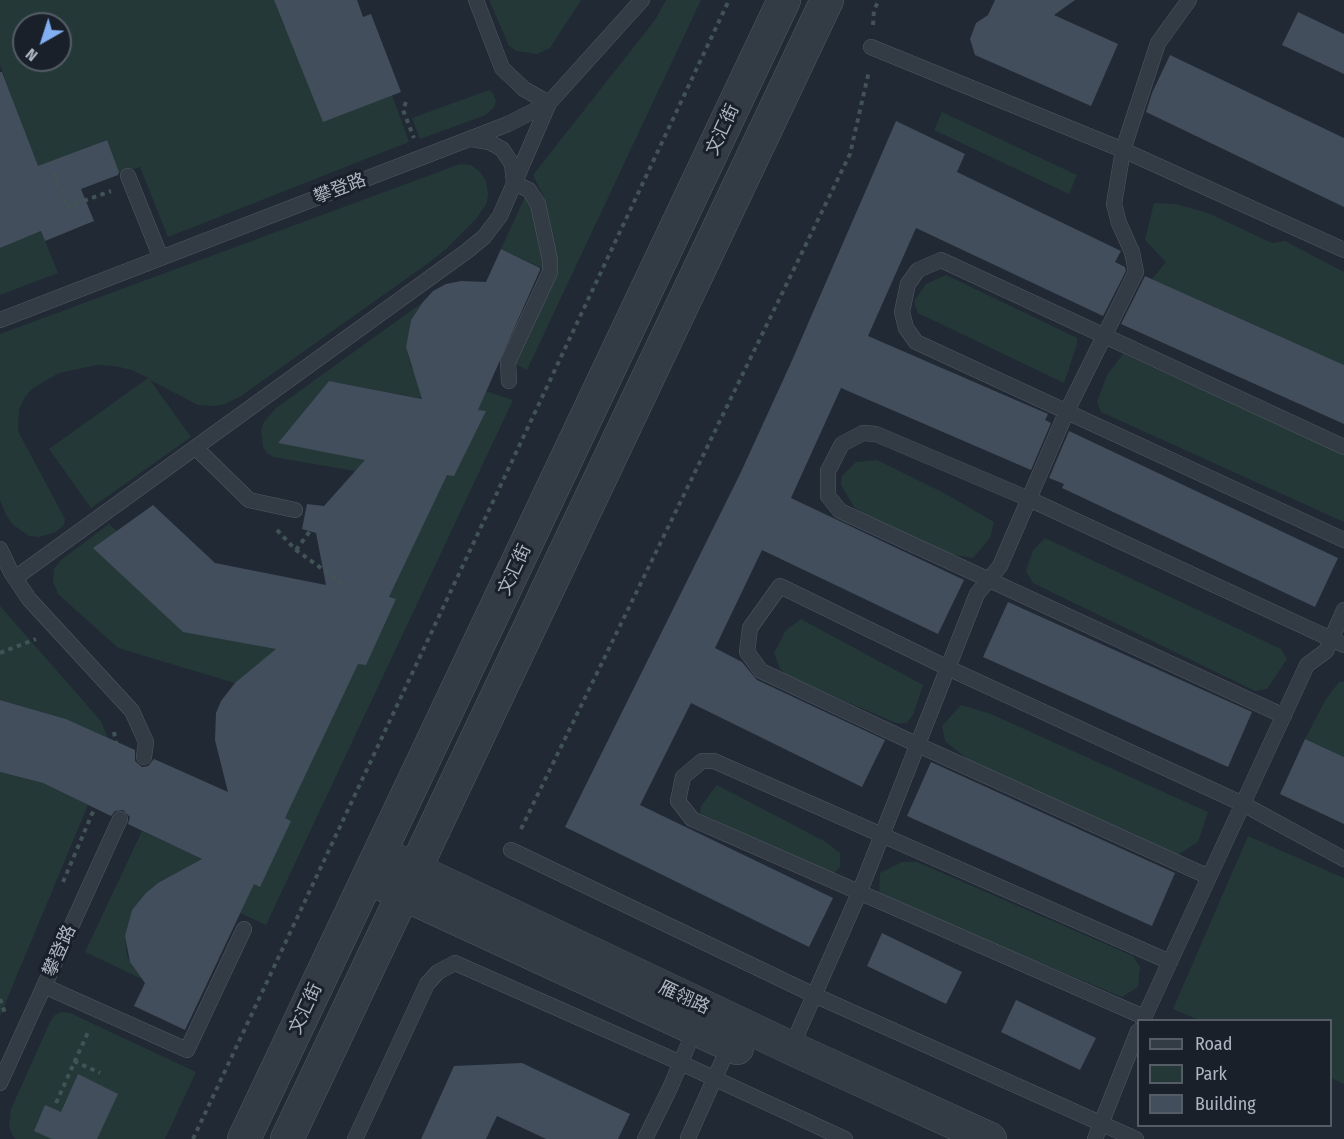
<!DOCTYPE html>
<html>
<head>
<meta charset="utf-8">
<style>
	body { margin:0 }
	#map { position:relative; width:1344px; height:1139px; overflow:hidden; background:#202934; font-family:"Fira Sans Condensed",sans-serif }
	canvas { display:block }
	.legend { position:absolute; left:1137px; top:1019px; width:195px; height:108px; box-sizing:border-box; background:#192029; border:2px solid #545c66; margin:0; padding:8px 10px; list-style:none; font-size:18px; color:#adb5c2 }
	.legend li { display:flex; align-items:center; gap:12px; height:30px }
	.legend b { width:30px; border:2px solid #545c66 }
	.north { position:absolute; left:12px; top:12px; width:60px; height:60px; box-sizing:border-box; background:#192029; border:2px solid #545c66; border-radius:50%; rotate:219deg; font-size:16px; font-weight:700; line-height:24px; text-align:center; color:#adb5c2 }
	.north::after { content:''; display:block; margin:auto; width:21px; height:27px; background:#82aff2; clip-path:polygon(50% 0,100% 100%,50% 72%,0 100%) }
</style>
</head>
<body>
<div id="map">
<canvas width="1344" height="1139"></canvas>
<ul class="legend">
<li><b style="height:8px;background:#333b45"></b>Road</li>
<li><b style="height:16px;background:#253838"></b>Park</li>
<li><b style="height:16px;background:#434e5c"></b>Building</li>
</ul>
<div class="north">N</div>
</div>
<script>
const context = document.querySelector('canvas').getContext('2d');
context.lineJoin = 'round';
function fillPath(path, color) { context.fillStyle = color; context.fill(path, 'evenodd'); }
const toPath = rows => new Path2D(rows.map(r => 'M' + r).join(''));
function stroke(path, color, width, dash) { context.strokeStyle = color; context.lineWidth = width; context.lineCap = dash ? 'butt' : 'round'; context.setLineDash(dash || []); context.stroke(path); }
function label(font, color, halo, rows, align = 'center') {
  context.font = font + ' "Fira Sans Condensed","Noto Sans SC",sans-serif'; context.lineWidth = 6; context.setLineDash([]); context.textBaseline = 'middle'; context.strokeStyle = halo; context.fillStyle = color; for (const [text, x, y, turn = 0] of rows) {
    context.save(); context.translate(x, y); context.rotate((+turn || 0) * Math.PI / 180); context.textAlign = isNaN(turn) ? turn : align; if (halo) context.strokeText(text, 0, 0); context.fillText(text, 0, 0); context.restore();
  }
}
fillPath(toPath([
	[0,0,274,0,285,28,316,16,392,95,409,142,168,237,140,167,120,174,106,140,38,167,0,139,24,130,0,65],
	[24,24,60,24,60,60,24,60],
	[489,0,581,0,550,48,537,54,517,51,509,46],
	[666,0,701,0,527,370,515,364,557,263,550,223,544,198,533,175,655,20],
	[489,90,493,93,496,101,494,107,486,115,420,139,412,118],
	[942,112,1077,175,1069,194,934,130],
	[460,164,471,165,480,172,486,181,488,193,487,203,476,219,445,250,427,264,241,396,225,404,214,406,198,405,150,380,191,437,91,508,49,449,148,378,132,370,114,366,97,365,59,373,33,388,25,397,19,410,18,431,65,519,64,525,56,532,39,537,29,536,12,524,6,515,0,500,0,334],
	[525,197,532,208,544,269,501,249],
	[1154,203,1176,204,1208,213,1272,243,1285,241,1344,272,1344,365,1152,279,1166,262,1145,240],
	[41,231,58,273,0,295,0,248],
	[946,275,1077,338,1077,344,1064,383,918,313,914,301,926,284],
	[423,302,411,320,406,347,411,366,430,400,329,381,278,443,422,470,396,478,273,457,267,453,263,447,261,430,264,422,276,408],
	[1123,354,1344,454,1344,522,1101,412,1097,402,1107,375],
	[486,391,513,400,266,925,240,913],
	[877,460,946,494,994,522,990,538,973,558,948,554,876,522,854,507,841,485,842,476,856,462],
	[109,524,117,531,321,657,235,683,118,648,58,594,53,581,54,569,61,560],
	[1045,538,1281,649,1287,659,1267,689,1255,691,1033,583,1026,571,1033,550],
	[0,606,101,721,108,738,66,719,0,700],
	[801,619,923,685,913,715,907,723,896,723,787,676,780,669,774,653,786,630],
	[1339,682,1344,682,1344,757,1305,739,1326,699],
	[961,705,991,714,1208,812,1198,842,1176,856,986,774,945,741,942,726],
	[0,772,43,783,88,805,0,1016],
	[717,785,826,842,840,853,840,867,831,876,700,813,701,806],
	[142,831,202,859,152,888,132,910,125,936,127,956,133,967,146,981,85,952],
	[1248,836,1344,878,1344,1084,1331,1078,1330,1020,1199,1020,1173,1009],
	[902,862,917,862,1133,956,1140,967,1138,987,1122,997,879,896,880,873],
	[61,1012,70,1013,196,1072,165,1139,16,1139,13,1136,9,1127,11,1109,50,1022,55,1015]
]), '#253838');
fillPath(toPath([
	[274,0,357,0,363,17,371,14,401,92,323,122],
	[995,0,1075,0,1054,15,1118,44,1091,106,975,55,970,39,976,23,988,15],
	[1298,12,1344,34,1344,74,1282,45],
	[1170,55,1344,138,1344,207,1146,112,1152,93],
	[0,72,2,72,38,166,107,140,119,172,118,175,81,189,94,221,45,241,41,231,0,248],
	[896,121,965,154,957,172,1121,251,1115,262,1125,267,1126,271,1103,316,916,228,868,336,1048,414,1045,420,1051,423,1031,470,841,388,791,498,964,580,938,634,762,550,715,648,742,662,757,680,885,740,862,787,691,703,640,805,833,898,809,947,565,827,740,474,790,365],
	[501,249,540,268,540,270,478,410,486,411,454,476,447,475,389,597,396,599,366,665,358,664,285,818,291,821,260,887,254,884,185,1030,134,1006,145,983,130,962,125,936,132,910,146,893,158,883,202,859,128,824,130,817,123,810,115,811,111,816,43,783,0,772,0,700,66,719,135,750,135,761,142,767,148,766,154,759,228,792,215,740,216,713,221,701,235,683,276,649,183,632,93,548,153,505,215,563,326,585,316,533,302,529,307,504,324,506,365,460,278,443,329,381,422,399,406,347,411,320,423,302,433,291,446,284,461,281,486,282],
	[1145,276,1344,365,1344,424,1121,324],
	[1069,431,1338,558,1315,607,1062,488,1064,484,1049,478],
	[1008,602,1252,712,1228,767,983,657],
	[1305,739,1344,757,1344,824,1280,794],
	[931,762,1175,873,1152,926,907,816],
	[882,933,962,972,946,1004,867,966],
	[1016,1000,1096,1038,1080,1070,1001,1032],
	[522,1063,630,1114,618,1139,546,1139,497,1116,486,1139,421,1139,454,1066],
	[78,1074,118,1094,97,1139,52,1139,34,1131,45,1105,61,1112]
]), '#434e5c');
const service = toPath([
	[871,47,1123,150,1344,250],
	[471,139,489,142,502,149,512,164,514,183,529,190,538,204,550,260,550,272,508,362,509,381],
	[128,176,161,258],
	[0,320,508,124,549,103,642,0],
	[1344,447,941,260,918,270,908,284,902,312,906,328,916,342,1344,540],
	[196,448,249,500,295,510],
	[0,549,11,572,29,599,132,711,146,742,144,757],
	[15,578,467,251,484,237,500,216,549,103,524,89,502,68,476,0],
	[1284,716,840,511,828,496,828,471,842,444,863,433,876,434,1029,499,1344,645],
	[511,850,814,995,1136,1139],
	[1209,877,918,745,761,671,747,652,750,628,780,586,948,668,1243,804,1344,859],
	[44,986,187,1050,244,929],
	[1144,1017,692,819,678,801,683,777,702,761,714,761,1170,962],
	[1143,1020,1307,665,1326,651,1344,610],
	[791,1048,860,891,977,594,1000,566,1066,413,1136,272,1132,252,1119,223,1114,204,1123,150,1158,43,1189,0],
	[0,1083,120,819],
	[688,1138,730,1044],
	[355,1139,427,984,438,972,455,963,681,1063,845,1139],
	[645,1139,670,1088,695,1029],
	[1095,1139,1138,1031]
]);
const tertiary = toPath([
	[397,861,791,1048,990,1139],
	[384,885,737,1048],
	[244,1139,784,0],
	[287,1139,827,0]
]);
stroke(service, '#515863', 16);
stroke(tertiary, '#515863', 34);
stroke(toPath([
	[873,25,874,10,879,0],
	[406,102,403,110,414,138],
	[54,173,67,207,111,191],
	[277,530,296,550,346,586],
	[296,550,310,531],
	[0,653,36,639],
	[114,732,116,743],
	[521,829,850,154,869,71],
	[63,882,95,807],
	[0,999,6,1016],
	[74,1061,100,1073],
	[56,1103,89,1030],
	[193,1139,729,0]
]), '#415355', 4, [4.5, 4.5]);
stroke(service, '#333b45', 15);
stroke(tertiary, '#333b45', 33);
label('18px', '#adb5c2', '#192029', [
	["文汇街",723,130,-65],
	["攀登路",340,189,-21],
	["文汇街",515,570,-65],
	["攀登路",60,951,-66],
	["雁翎路",684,998,25],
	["文汇街",306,1009,-65]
]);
</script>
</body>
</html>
